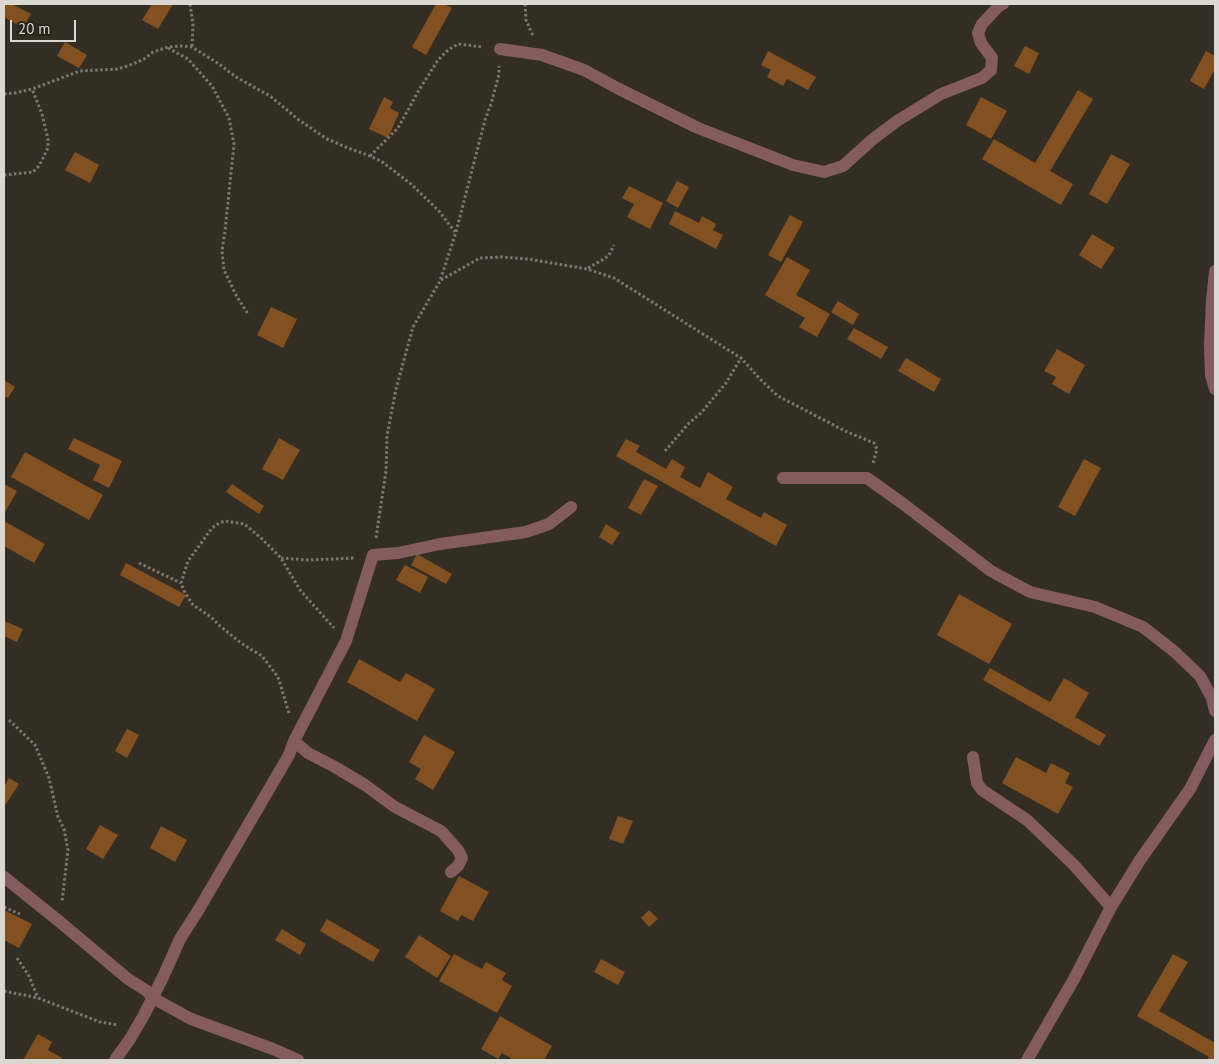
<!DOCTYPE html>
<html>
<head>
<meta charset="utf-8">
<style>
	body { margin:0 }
	#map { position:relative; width:1219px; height:1064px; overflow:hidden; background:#332e24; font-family:"PT Sans",sans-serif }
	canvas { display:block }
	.frame { position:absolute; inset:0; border:5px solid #dbd8d2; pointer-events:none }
	.scale { position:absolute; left:10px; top:20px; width:66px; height:22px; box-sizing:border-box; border:2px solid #dbd8d2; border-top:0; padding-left:6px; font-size:15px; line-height:18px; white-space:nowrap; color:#dbd8d2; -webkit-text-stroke:4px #29241a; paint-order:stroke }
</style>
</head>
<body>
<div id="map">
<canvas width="1219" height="1064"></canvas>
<div class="frame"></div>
<div class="scale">20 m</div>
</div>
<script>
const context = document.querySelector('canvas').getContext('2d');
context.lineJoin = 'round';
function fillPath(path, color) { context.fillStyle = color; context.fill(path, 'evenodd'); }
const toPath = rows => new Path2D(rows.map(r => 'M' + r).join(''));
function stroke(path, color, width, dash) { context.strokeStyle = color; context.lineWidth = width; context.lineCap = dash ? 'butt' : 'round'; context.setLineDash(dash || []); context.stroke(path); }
fillPath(toPath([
	[4,4,12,4,31,14,23,28,4,17],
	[152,4,173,4,158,29,142,20],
	[436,4,444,4,452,8,426,55,412,47],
	[65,42,87,55,79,68,57,56],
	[1025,46,1039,53,1029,74,1014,66],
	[768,51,816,77,808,90,787,79,783,86,767,77,771,70,761,65],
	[1206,51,1215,56,1215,69,1204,89,1190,81],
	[1078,90,1093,99,1050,171,1073,184,1061,205,982,159,994,139,1035,163],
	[384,97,393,102,390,108,399,113,388,138,369,129],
	[981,97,1007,111,991,139,966,125],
	[75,152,99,165,90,183,65,170],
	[1111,154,1130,164,1107,204,1089,194],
	[677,181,689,187,678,208,666,201],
	[629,186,663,203,650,229,627,217,634,204,622,198],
	[675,211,699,223,702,216,716,224,713,230,723,235,716,249,669,224],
	[790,215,803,222,781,262,768,255],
	[1092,234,1115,248,1101,269,1079,255],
	[787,257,810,270,796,295,830,314,817,337,799,327,805,318,765,295],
	[838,301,859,314,853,325,831,312],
	[271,307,297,319,283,348,257,335],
	[854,328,888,347,881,359,847,339],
	[1057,349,1085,365,1069,394,1052,384,1056,377,1044,371],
	[906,358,941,379,934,392,898,371],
	[4,380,15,387,8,398,4,396],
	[74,438,122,461,109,488,93,480,100,465,68,449],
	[279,438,300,450,283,480,262,469],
	[626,439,640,446,636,452,666,469,672,459,685,467,680,477,700,488,708,472,733,487,726,499,761,518,764,512,787,525,776,546,616,456],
	[25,452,103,495,89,520,11,477],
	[1084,459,1101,468,1075,516,1058,507],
	[644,479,658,486,641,515,628,508],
	[4,484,17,491,4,514],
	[232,484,264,506,259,514,226,492],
	[4,521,45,544,34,563,4,546],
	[606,524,620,533,612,545,599,537],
	[417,554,452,574,446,584,411,565],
	[126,563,186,595,179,607,120,575],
	[405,565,428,577,420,593,396,580],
	[959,594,1012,624,989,664,937,635],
	[4,621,23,629,17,642,4,636],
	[359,659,400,682,406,673,435,689,417,721,347,682],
	[990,668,1050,702,1064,678,1089,693,1075,717,1106,735,1099,746,983,680],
	[127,729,139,735,127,758,115,751],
	[424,735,455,752,433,790,415,779,421,769,409,762],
	[1016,757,1046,773,1051,763,1070,773,1065,783,1073,787,1058,814,1002,783],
	[9,778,19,784,6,804,4,803,4,787],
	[618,816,633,821,623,844,609,839],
	[100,825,118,835,103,859,86,849],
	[161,826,187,840,175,862,150,848],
	[459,876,489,892,473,921,461,915,458,921,440,911],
	[4,910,32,924,19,948,4,940],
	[649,910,658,919,649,927,641,918],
	[327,919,380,950,373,962,320,931],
	[282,929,306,944,300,955,275,940],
	[419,935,451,956,437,978,405,957],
	[454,954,482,969,486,962,506,973,502,980,512,986,497,1013,439,981],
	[1173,954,1188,962,1159,1011,1215,1043,1215,1060,1207,1060,1209,1057,1137,1016],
	[601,959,625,972,618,985,594,972],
	[500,1016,552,1046,544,1060,510,1060,511,1058,502,1053,498,1059,481,1049],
	[38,1034,52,1042,48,1050,62,1058,61,1060,23,1060]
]), '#835020');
stroke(toPath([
	[190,4,193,24,192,47],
	[525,4,526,20,533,36],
	[168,48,188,59,212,86,229,118,234,144,225,231,222,251,224,270,236,295,248,314],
	[4,94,15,93,32,89,80,71,118,69,133,64,144,59,153,52,168,47,182,46,192,47,219,64,236,77,270,96,299,120,327,139,348,148,370,156,381,161,411,184,439,211,455,232],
	[370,156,398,128,419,90,438,60,448,50,458,44,483,47],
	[4,175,33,172,39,166,48,148,48,139,42,114,32,89],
	[588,268,604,259,609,255,614,245],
	[441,280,480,258,502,257,528,259,587,269,614,278,741,358,760,379,778,396,845,431,874,443,877,449,873,463],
	[665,451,689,423,701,413,726,383,741,358],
	[376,538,386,471,387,436,396,389,413,327,440,281,456,232,485,120,491,104,499,74,499,66],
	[281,558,308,560,355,558],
	[139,563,181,583],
	[289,713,278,677,262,656,241,643,220,626,211,617,193,605,184,591,181,583,188,561,212,528,219,523,225,521,244,524,260,537,281,558,300,590,334,628],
	[9,720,35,745,49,778,58,817,64,829,68,850,62,902],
	[4,907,20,914],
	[17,958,29,976,38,998],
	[4,991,38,998,100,1022,118,1025]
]), '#7b776f', 3, [2.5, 2.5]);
stroke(toPath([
	[500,49,542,55,584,70,619,89,698,128,793,165,824,172,843,166,873,139,897,121,941,94,982,78,991,70,992,58,981,43,978,33,982,24,999,6,1003,4],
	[1215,271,1212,300,1210,345,1211,375,1215,389],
	[783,478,867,478,902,503,991,571,1030,592,1095,607,1143,627,1175,652,1200,676,1212,698,1215,711],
	[294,741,308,753,335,767,365,785,395,807,441,831,458,850,462,858,458,866,451,872],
	[973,757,977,783,982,790,1027,820,1074,865,1111,907],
	[4,877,60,922,128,979,147,991,153,998,191,1019,273,1049,298,1060],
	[115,1060,130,1039,144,1015,163,977,180,939,199,909,289,755,294,741,346,641,373,555,398,553,440,544,526,532,549,524,571,507],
	[1027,1060,1074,979,1111,907,1140,860,1190,789,1215,740]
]), '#845c5e', 12);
</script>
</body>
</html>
